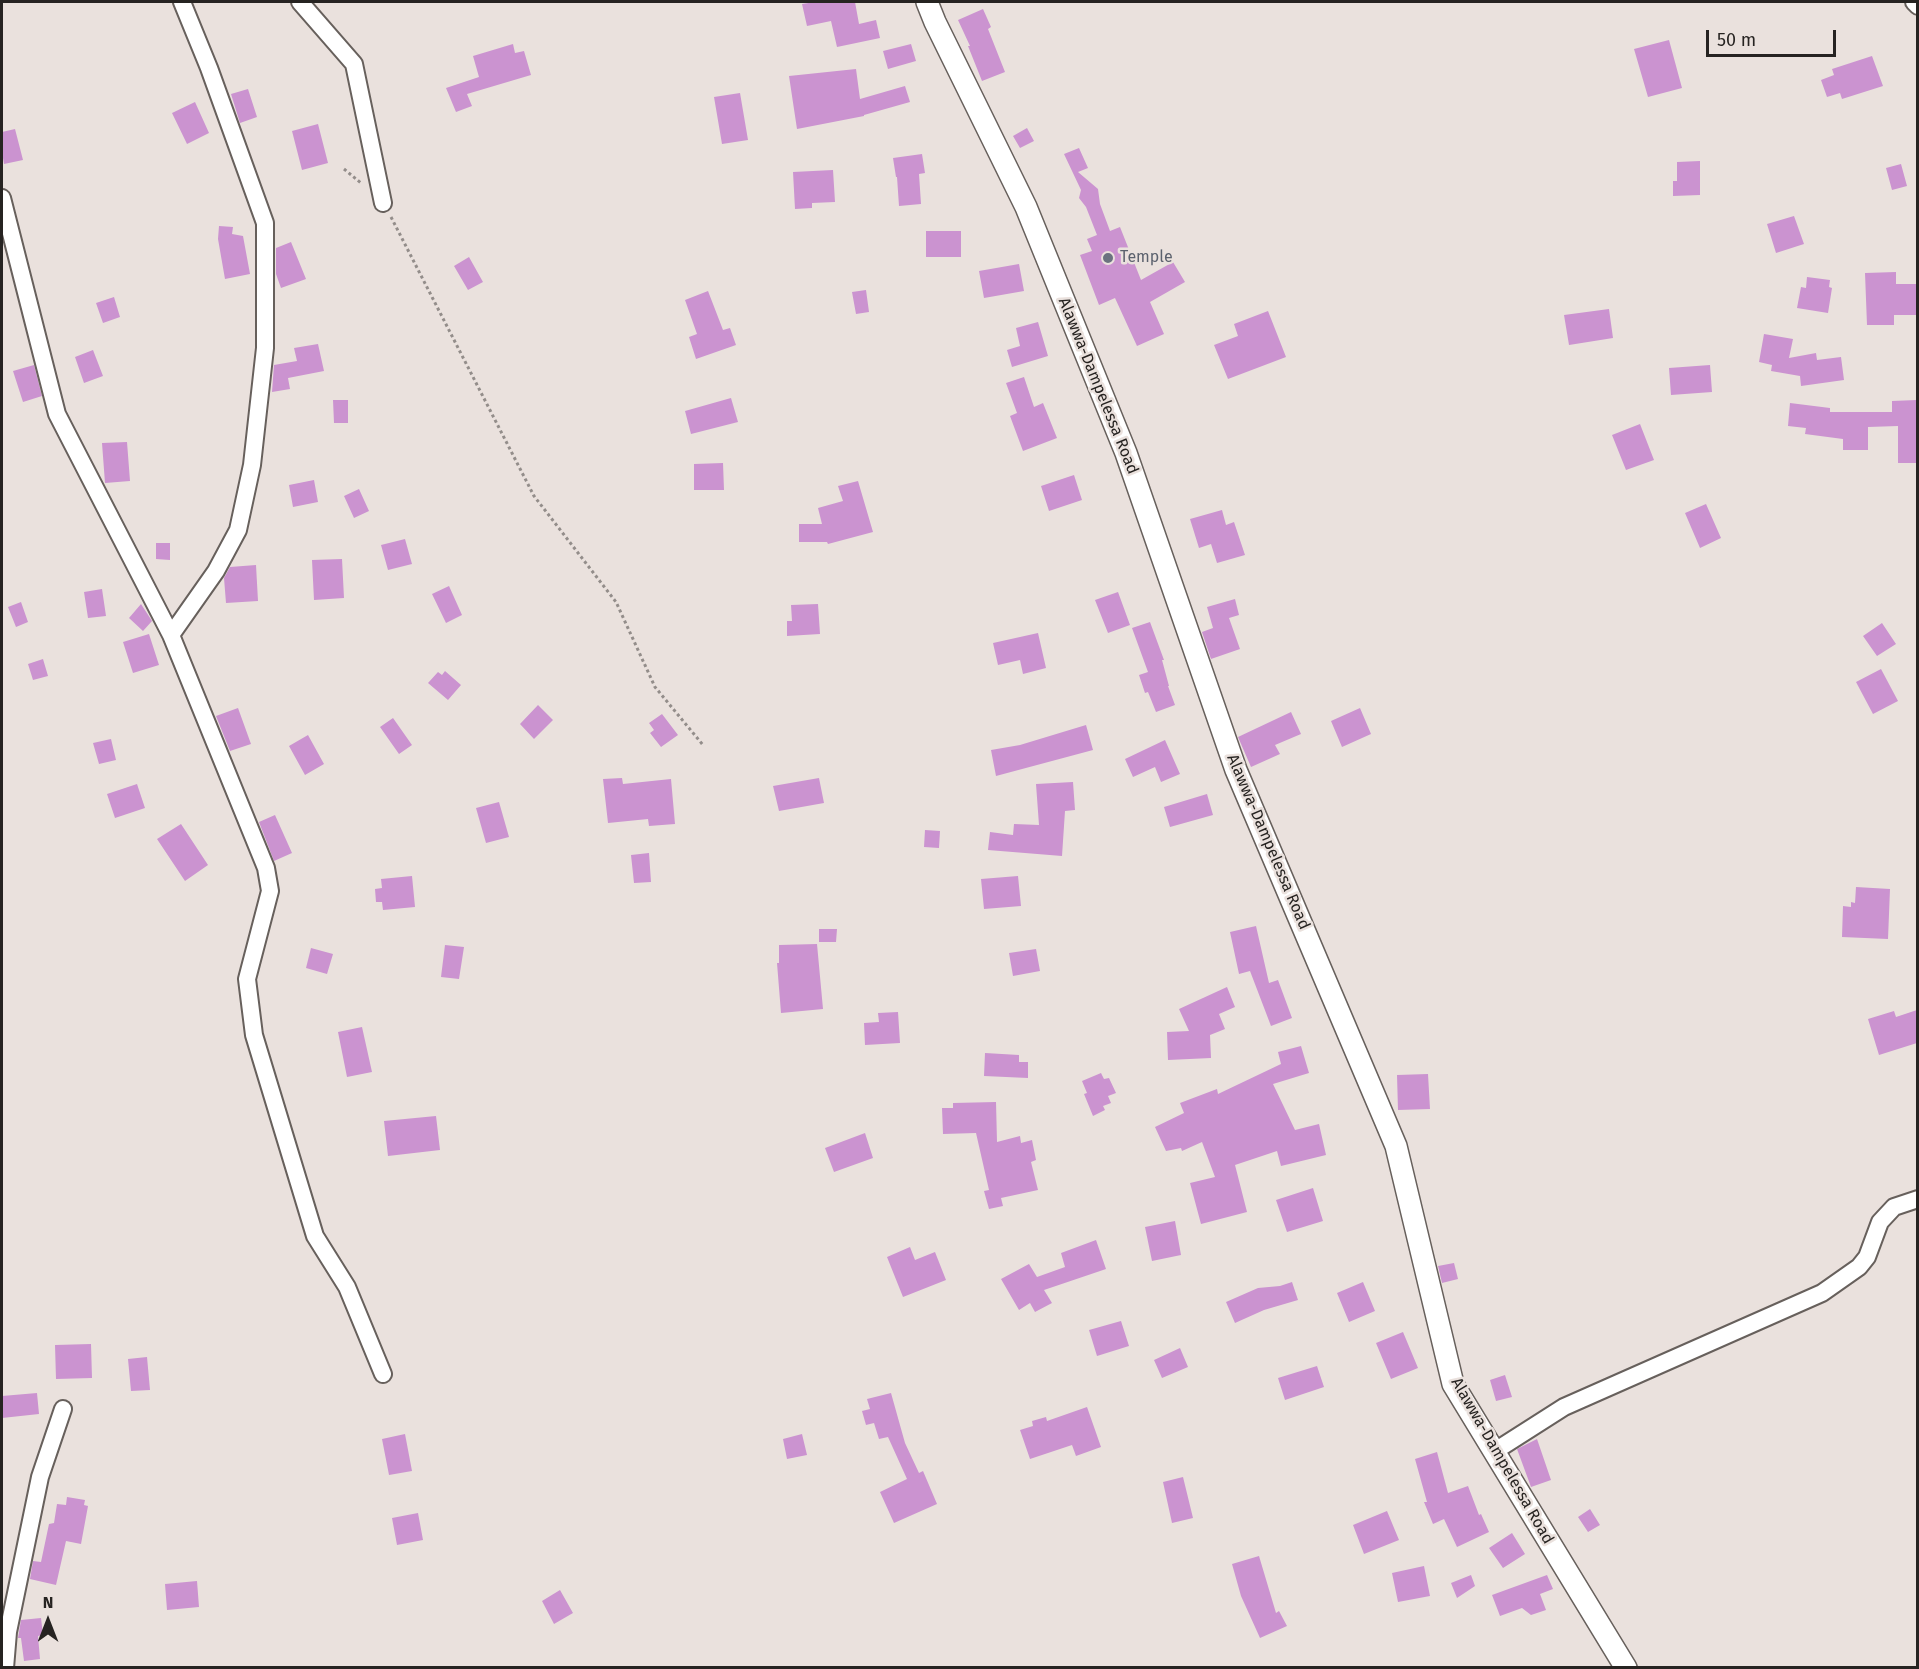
<!DOCTYPE html>
<html>
<head>
<meta charset="utf-8">
<style>
	body { margin:0 }
	#map { position:relative; width:1919px; height:1669px; overflow:hidden; background:#eae1dd; font-family:"Fira Sans",sans-serif }
	canvas { display:block }
	.frame { position:absolute; inset:0; border:3px solid #262321; pointer-events:none }
	.north { position:absolute; left:18px; top:1591px; width:60px; height:60px; -webkit-text-stroke:4px #eae1dd; paint-order:stroke; rotate:0deg; font-size:16px; font-weight:700; line-height:24px; text-align:center; color:#262321 }
	.north::after { content:''; display:block; margin:auto; width:21px; height:27px; background:#262321; clip-path:polygon(50% 0,100% 100%,50% 72%,0 100%) }
	.scale { position:absolute; left:1706px; top:30px; width:130px; height:27px; box-sizing:border-box; border:3px solid #262321; border-top:0; padding-left:8px; font-size:18px; line-height:21px; white-space:nowrap; color:#262321; -webkit-text-stroke:4px #eae1dd; paint-order:stroke }
</style>
</head>
<body>
<div id="map">
<canvas width="1919" height="1669"></canvas>
<div class="frame"></div>
<div class="north">N</div>
<div class="scale">50 m</div>
</div>
<script>
const context = document.querySelector('canvas').getContext('2d');
context.lineJoin = 'round';
function fillPath(path, color) { context.fillStyle = color; context.fill(path, 'evenodd'); }
const toPath = rows => new Path2D(rows.map(r => 'M' + r).join(''));
function stroke(path, color, width, dash) { context.strokeStyle = color; context.lineWidth = width; context.lineCap = dash ? 'butt' : 'round'; context.setLineDash(dash || []); context.stroke(path); }
function label(font, color, halo, rows, align = 'center') {
  context.font = font + ' "Fira Sans",sans-serif'; context.lineWidth = 5; context.setLineDash([]); context.textBaseline = 'middle'; context.strokeStyle = halo; context.fillStyle = color; for (const [text, x, y, turn = 0] of rows) {
    context.save(); context.translate(x, y); context.rotate((+turn || 0) * Math.PI / 180); context.textAlign = isNaN(turn) ? turn : align; if (halo) context.strokeText(text, 0, 0); context.fillText(text, 0, 0); context.restore();
  }
}
fillPath(toPath([
	[815,2,855,2,859,24,876,20,880,38,837,47,831,21,807,26,802,4],
	[983,9,991,27,988,29,1005,72,982,81,968,46,970,46,958,20],
	[1669,40,1682,88,1648,97,1634,49],
	[513,44,515,53,524,51,531,75,467,94,472,106,456,112,446,88,479,77,473,56],
	[911,44,916,61,888,69,883,51],
	[1872,56,1883,86,1842,99,1840,93,1827,97,1821,80,1834,75,1832,69],
	[856,69,860,99,905,86,910,102,864,115,864,116,797,129,789,76],
	[248,89,257,117,240,123,231,94],
	[740,93,748,140,722,144,714,97],
	[195,102,209,133,187,144,172,113],
	[318,124,328,163,302,170,292,131],
	[1027,128,1034,141,1020,148,1013,136],
	[15,129,23,160,4,164,2,152,2,132],
	[1079,148,1088,168,1078,172,1098,189,1100,204,1110,231,1120,227,1141,280,1173,262,1185,282,1150,302,1164,334,1137,346,1115,298,1099,305,1080,255,1092,251,1087,239,1097,235,1086,207,1079,198,1081,190,1064,154],
	[922,154,925,173,919,174,921,204,899,206,897,177,896,177,893,158],
	[1700,161,1700,195,1673,196,1673,181,1677,181,1677,162],
	[1901,164,1907,186,1892,190,1886,168],
	[833,170,835,202,812,203,812,208,795,209,793,172],
	[1794,216,1804,244,1776,253,1767,224],
	[219,226,233,227,232,234,243,236,250,274,225,279,218,239],
	[926,231,961,231,961,257,926,257],
	[291,242,306,279,281,288,276,274,276,248],
	[469,257,483,282,468,290,454,266],
	[1019,264,1024,291,984,298,979,271],
	[1896,272,1896,284,1917,284,1917,315,1894,315,1894,325,1867,325,1865,273],
	[1807,277,1830,280,1829,287,1832,288,1828,313,1797,308,1801,287,1806,288],
	[866,290,869,312,856,314,852,292],
	[708,291,723,330,730,328,736,345,696,359,689,337,697,334,685,300],
	[114,297,120,317,103,323,96,303],
	[1609,309,1613,338,1569,345,1564,315],
	[1268,311,1286,357,1228,379,1214,345,1238,336,1234,324],
	[1038,322,1048,356,1012,367,1007,350,1020,346,1016,328],
	[1764,334,1793,339,1789,358,1816,353,1817,360,1841,357,1844,380,1801,386,1800,376,1771,371,1772,365,1759,362],
	[318,344,324,371,288,378,290,389,272,392,274,365,297,361,294,348],
	[93,350,103,376,84,383,75,357],
	[34,365,42,396,23,402,13,371],
	[1710,365,1712,392,1671,395,1669,368],
	[1024,377,1034,407,1043,403,1057,438,1023,451,1010,416,1017,413,1006,383],
	[731,398,738,422,691,434,685,411],
	[333,400,348,400,348,423,334,423],
	[1917,400,1917,463,1898,463,1898,426,1868,427,1868,450,1843,450,1843,439,1805,434,1806,428,1788,426,1790,403,1830,408,1830,412,1892,412,1892,401],
	[1640,424,1654,460,1626,470,1612,435],
	[127,442,130,481,105,483,102,443],
	[723,463,724,490,694,490,694,464],
	[1074,475,1082,500,1049,511,1041,486],
	[314,480,318,502,293,507,289,485],
	[858,481,873,532,828,544,827,542,799,542,799,524,822,524,818,508,843,501,838,486],
	[359,489,369,511,354,518,344,496],
	[1706,504,1721,538,1700,548,1685,513],
	[1222,510,1226,525,1234,522,1245,555,1217,563,1211,544,1199,548,1190,519],
	[405,539,412,564,388,570,381,545],
	[156,543,170,543,170,560,156,559],
	[342,559,344,598,314,600,312,560],
	[256,565,258,601,226,603,224,578,230,567],
	[449,586,462,615,446,623,432,594],
	[102,589,106,616,88,618,84,592],
	[1118,592,1130,625,1108,633,1095,600],
	[1235,599,1239,615,1229,618,1240,649,1211,659,1202,632,1213,628,1207,607],
	[21,602,28,622,16,627,8,607],
	[141,604,152,621,143,631,129,618],
	[818,604,820,634,787,636,787,621,792,621,791,605],
	[1150,622,1164,660,1162,660,1169,686,1168,686,1175,705,1156,712,1148,692,1145,693,1139,675,1148,672,1132,628],
	[1882,623,1896,644,1877,656,1863,636],
	[1038,633,1046,668,1023,674,1020,660,998,665,993,643],
	[149,634,159,665,133,673,123,642],
	[43,659,48,676,33,680,28,664],
	[1881,669,1898,701,1873,714,1856,682],
	[445,671,461,685,448,700,428,683,438,672,442,675],
	[538,705,553,720,534,739,520,724],
	[238,708,251,744,230,751,216,716],
	[1360,708,1371,734,1342,747,1331,721],
	[1291,712,1301,734,1275,745,1280,754,1251,767,1238,737],
	[662,714,678,735,661,747,650,733,654,730,649,723],
	[393,718,412,745,399,754,380,727],
	[1086,725,1093,750,996,776,991,750,1020,745],
	[308,735,324,764,305,775,289,746],
	[111,739,116,760,99,764,93,743],
	[1165,740,1180,774,1161,782,1155,767,1133,777,1125,759],
	[622,778,623,784,671,779,675,824,649,826,648,819,608,823,603,779],
	[819,778,824,803,779,811,773,786],
	[1073,782,1075,810,1065,811,1062,856,988,850,990,832,1013,835,1014,824,1039,825,1036,784],
	[137,784,145,808,115,818,107,794],
	[1207,794,1213,815,1170,827,1164,807],
	[499,802,509,837,486,843,476,808],
	[275,815,292,853,274,861,259,822],
	[181,824,208,865,185,881,157,839],
	[925,830,940,831,939,848,924,847],
	[649,853,651,882,634,883,631,855],
	[412,876,415,907,383,910,382,902,376,902,375,889,382,888,381,879],
	[1018,876,1021,906,984,909,981,879],
	[1856,887,1890,889,1888,939,1842,937,1843,906,1851,907,1851,902,1855,903],
	[1256,926,1269,983,1278,980,1292,1018,1271,1026,1250,971,1239,974,1230,932],
	[819,929,837,929,836,942,819,942],
	[817,944,823,1009,781,1013,777,963,779,963,779,945],
	[445,945,464,947,459,979,441,977],
	[311,948,333,954,327,974,306,968],
	[1036,949,1040,971,1013,976,1009,953],
	[1227,987,1235,1007,1219,1014,1225,1029,1210,1035,1211,1058,1168,1060,1167,1032,1189,1031,1179,1009],
	[1917,1010,1917,1043,1879,1055,1868,1019,1894,1011,1896,1017],
	[898,1012,900,1043,865,1045,864,1023,879,1022,878,1013],
	[362,1027,372,1072,347,1077,338,1032],
	[1301,1046,1309,1073,1273,1084,1295,1130,1319,1124,1326,1155,1281,1166,1277,1151,1235,1165,1247,1212,1201,1224,1190,1183,1215,1177,1202,1142,1182,1151,1181,1148,1166,1151,1155,1127,1184,1113,1180,1103,1217,1089,1218,1094,1281,1064,1278,1052],
	[985,1053,1019,1055,1019,1062,1028,1062,1028,1078,984,1076],
	[1101,1073,1104,1079,1109,1078,1116,1093,1108,1096,1111,1103,1103,1106,1105,1110,1093,1116,1084,1094,1087,1093,1082,1081],
	[1428,1074,1430,1109,1398,1110,1397,1075],
	[996,1102,997,1142,1020,1136,1021,1143,1032,1140,1036,1160,1031,1162,1038,1190,1001,1198,1003,1206,989,1209,984,1191,989,1190,976,1133,943,1134,942,1108,953,1108,953,1103],
	[436,1116,440,1150,388,1156,384,1121],
	[865,1133,873,1158,834,1172,825,1148],
	[1313,1188,1323,1221,1287,1232,1276,1200],
	[1175,1221,1181,1255,1152,1261,1145,1227],
	[1096,1240,1106,1269,1044,1290,1052,1303,1035,1312,1030,1303,1019,1310,1001,1279,1029,1264,1037,1277,1065,1267,1061,1253],
	[910,1247,915,1260,935,1252,946,1280,903,1297,887,1257],
	[1454,1263,1458,1279,1442,1283,1438,1266],
	[1292,1282,1298,1300,1264,1310,1235,1323,1226,1302,1258,1288,1280,1286],
	[1363,1282,1375,1311,1349,1322,1337,1293],
	[1121,1321,1129,1346,1097,1356,1089,1330],
	[1403,1332,1418,1368,1391,1379,1376,1343],
	[91,1344,92,1378,56,1379,55,1345],
	[1180,1348,1188,1367,1162,1378,1154,1360],
	[147,1357,150,1390,131,1391,128,1359],
	[1317,1366,1324,1387,1285,1400,1278,1378],
	[1505,1375,1512,1397,1496,1401,1490,1380],
	[37,1393,39,1414,2,1418,2,1396],
	[891,1393,905,1443,919,1473,923,1471,937,1504,894,1523,880,1492,907,1479,888,1437,879,1439,874,1423,866,1425,862,1411,870,1409,867,1399],
	[1087,1407,1101,1447,1076,1456,1072,1445,1030,1459,1020,1430,1033,1426,1032,1421,1046,1417,1047,1421],
	[405,1434,412,1471,389,1475,382,1439],
	[802,1434,807,1455,787,1459,783,1439],
	[1537,1439,1551,1480,1531,1487,1517,1449],
	[1437,1452,1448,1493,1468,1486,1479,1515,1481,1514,1489,1532,1457,1547,1444,1519,1433,1524,1424,1502,1427,1502,1415,1459],
	[1183,1477,1193,1518,1172,1523,1163,1482],
	[67,1497,85,1500,84,1505,88,1506,81,1544,66,1541,56,1585,30,1579,33,1561,41,1562,49,1524,54,1523,57,1504,66,1505],
	[1590,1509,1600,1525,1588,1532,1578,1517],
	[1387,1511,1399,1540,1364,1554,1353,1525],
	[418,1513,423,1540,397,1545,392,1518],
	[1512,1533,1525,1554,1503,1568,1489,1548],
	[1259,1556,1276,1613,1279,1611,1287,1626,1260,1638,1241,1596,1232,1564],
	[1424,1566,1430,1596,1398,1602,1392,1573],
	[1471,1575,1475,1586,1457,1598,1451,1583],
	[1547,1575,1553,1589,1540,1594,1546,1610,1531,1615,1522,1608,1500,1616,1492,1595],
	[197,1581,199,1607,167,1610,165,1584],
	[560,1590,573,1613,554,1624,542,1601],
	[41,1618,43,1635,38,1636,40,1659,24,1661,21,1638,18,1638,21,1620]
]), '#cb93d0');
const minor = toPath([
	[300,2,354,64,383,203],
	[1914,2,1918,6],
	[2,198,57,414,171,635,266,868,270,891,247,979,254,1035,315,1236,347,1287,383,1374],
	[171,635,216,571,238,530,252,465,265,348,265,223,209,68,182,2],
	[1495,1451,1564,1407,1822,1293,1859,1267,1867,1257,1880,1222,1894,1207,1918,1199],
	[5,1668,8,1632,40,1477,63,1409]
]);
const major = toPath([
	[927,2,935,22,1026,207,1126,453,1236,770,1396,1146,1453,1384,1626,1668]
]);
stroke(minor, '#67605c', 20);
stroke(major, '#67605c', 24);
stroke(toPath([
	[344,169,361,183],
	[391,217,534,496,616,602,655,687,703,745]
]), '#938d8a', 3, [3, 3]);
stroke(minor, '#fff', 16);
stroke(major, '#fff', 21);
for (const [x, y, r, color] of [
	[1108,258,6,"#6b7280"]
]) { const dot = new Path2D(); dot.arc(x, y, r, 0, 2 * Math.PI); context.fillStyle = color; context.fill(dot); stroke(dot, '#eae1dd', 2); }
label('16px', '#5b616d', '#eae1dd', [
	["Temple",1120,258]
], 'left');
label('16px', '#262321', '#eae1dd', [
	["Alawwa-Dampelessa Road",1098,386,68],
	["Alawwa-Dampelessa Road",1268,842,67],
	["Alawwa-Dampelessa Road",1502,1461,60]
]);
</script>
</body>
</html>
